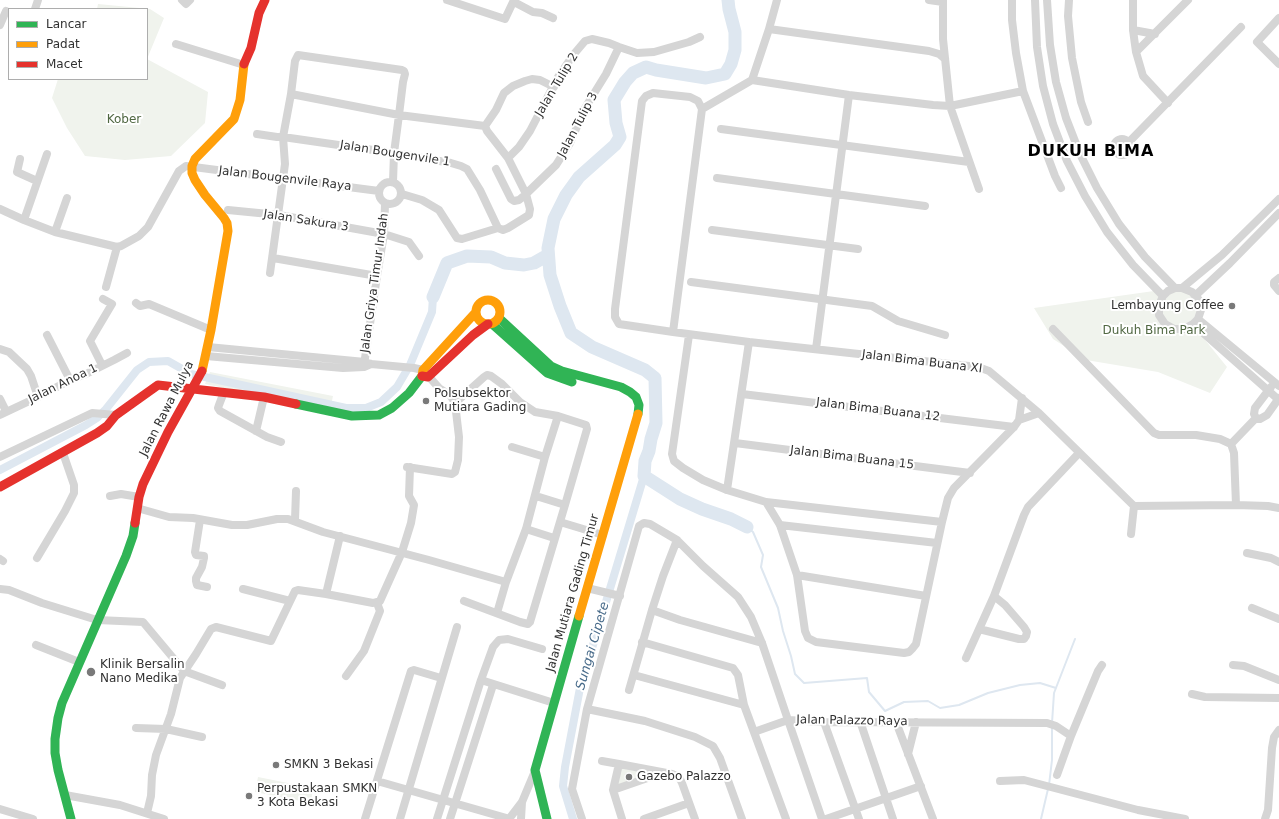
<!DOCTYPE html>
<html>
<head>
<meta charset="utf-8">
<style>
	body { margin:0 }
	#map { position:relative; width:1279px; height:819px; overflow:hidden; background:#fff; font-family:"DejaVu Sans",sans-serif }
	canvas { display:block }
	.legend { position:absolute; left:8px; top:8px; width:140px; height:72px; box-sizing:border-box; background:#fff; border:1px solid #adadad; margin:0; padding:5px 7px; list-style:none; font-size:12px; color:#313131 }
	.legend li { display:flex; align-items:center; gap:8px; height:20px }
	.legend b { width:20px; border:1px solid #adadad }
</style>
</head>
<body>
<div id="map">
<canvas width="1279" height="819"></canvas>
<ul class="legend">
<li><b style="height:5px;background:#30b455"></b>Lancar</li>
<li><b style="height:5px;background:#ff9f0a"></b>Padat</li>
<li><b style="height:5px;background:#e5322d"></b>Macet</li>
</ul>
</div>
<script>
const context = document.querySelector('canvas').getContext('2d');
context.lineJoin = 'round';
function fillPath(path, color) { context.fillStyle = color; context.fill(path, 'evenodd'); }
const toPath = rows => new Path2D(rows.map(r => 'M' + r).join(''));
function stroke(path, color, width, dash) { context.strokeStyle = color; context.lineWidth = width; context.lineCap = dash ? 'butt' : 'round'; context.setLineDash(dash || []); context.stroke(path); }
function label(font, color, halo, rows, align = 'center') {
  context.font = font + ' "DejaVu Sans",sans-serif'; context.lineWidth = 4; context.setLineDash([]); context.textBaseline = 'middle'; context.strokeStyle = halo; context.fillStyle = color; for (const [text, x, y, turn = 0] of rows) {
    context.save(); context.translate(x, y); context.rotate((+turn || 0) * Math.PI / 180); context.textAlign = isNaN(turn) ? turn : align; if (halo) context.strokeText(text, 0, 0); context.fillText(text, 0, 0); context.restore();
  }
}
fillPath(toPath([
	[98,4,150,9,164,18,147,59,208,92,205,123,171,156,125,160,85,156,67,128,52,98,58,79,147,79,147,9,97,9],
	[1175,288,1192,292,1201,309,1193,325,1227,367,1210,393,1158,372,1086,360,1053,339,1034,308],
	[210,372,333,396,330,410,205,384],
	[621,768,650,774,617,786],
	[258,777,313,788,311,803,255,792]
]), '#f0f3ed');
stroke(toPath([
	[747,527,753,532,763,555,761,567,778,608,783,631,791,656,795,674,804,683,867,678,869,692,885,711,904,702,928,701,940,708,959,705,988,693,1020,685,1040,683,1056,688],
	[1052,723,1054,693,1075,639],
	[1049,785,1052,760,1052,727],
	[1041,819,1048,789]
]), '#dee7f0', 2);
stroke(toPath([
	[0,470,86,425,97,418,106,409,137,370,149,362,168,361,191,374,346,408,366,408,381,402,397,387,410,365,432,312,433,297],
	[573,819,563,786,565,767,580,688,644,476]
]), '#dee7f0', 8);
stroke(toPath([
	[728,0,729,9,735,32,735,50,731,64,725,74,706,78,656,70,646,67,633,73,625,82,614,100,616,123,620,137,615,145,579,177,566,195,554,219,548,248,550,275,560,306,571,333,592,347,645,370,655,378,656,423,651,439,649,451,645,461,644,476,680,499,702,509,731,519,747,527],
	[433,297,447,263,467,256,491,257,505,263,524,265,534,263,548,255]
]), '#dee7f0', 13);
stroke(toPath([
	[182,0,186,4,190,0],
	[447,0,505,19,514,0],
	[777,0,769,29,929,51,939,54,945,59],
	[929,0,943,2],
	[943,0,943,39,950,106,979,189],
	[1012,0,1012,20,1016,53,1023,91,1055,176,1061,188],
	[1035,0,1037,47,1043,86,1053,124,1067,161,1085,196,1107,232,1133,265,1163,296],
	[1047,0,1050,45,1056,82,1066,118,1080,154,1097,188,1119,224,1145,257,1175,288,1182,288,1192,292,1199,300,1201,310,1198,319,1193,324,1184,329,1174,329,1165,324,1159,315,1159,305,1163,296,1168,291,1175,288],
	[1069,0,1068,16,1072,58,1081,102,1088,122],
	[1133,0,1133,30,1136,52,1188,0],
	[514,2,533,12,542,13,553,18],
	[35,9,38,0],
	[1279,18,1257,42,1279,64],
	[0,25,6,11],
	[1133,30,1155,34],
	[176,44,244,65],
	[1136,52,1143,76,1168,103],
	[752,80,769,29],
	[702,109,752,80,849,95,933,105,950,106,1023,91],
	[485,126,487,131,508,158,526,194,530,209,529,215,508,228,503,230,498,228],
	[485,126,496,110,504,93,513,86,525,81,532,79,540,80,554,87],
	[721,129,969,162],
	[257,134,277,137,283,137,394,153,451,163,461,166,467,169,480,190,498,228],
	'1114 147a8 8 0 1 1 16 0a8 8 0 1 1-16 0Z',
	[1128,143,1241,27],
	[508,158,519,147,530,131,558,77,574,54,585,41,592,39,609,43,619,47,637,53,654,52,689,42,700,37],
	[20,159,17,172,37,181],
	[496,169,511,199,514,201,519,200,526,194,556,165,570,143,585,108,606,74,619,47],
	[717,178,925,206],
	'379 193a11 11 0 1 1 22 0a11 11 0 1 1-22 0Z',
	[393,182,394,153,399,115,403,82,405,74,404,71,402,70,298,55,295,61,291,94,399,115,485,126],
	[402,194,422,200,439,210,457,238,462,239,498,228],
	[0,209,24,220,55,232,117,247,121,246,139,236,148,227,179,171,186,166,379,191],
	[228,210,279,215,384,234,409,242,419,256],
	[24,220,47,154],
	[712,230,858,249],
	[55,232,67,198],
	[273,258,377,276],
	[270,273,285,164,283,137,291,94],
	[1279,278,1274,282,1274,285,1279,291],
	[691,282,872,306,898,321,945,335],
	[106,287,117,247],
	[1182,288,1222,255,1279,199],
	[1196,295,1230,263,1279,213],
	[136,303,140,306,149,304,211,330],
	[1198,319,1279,386],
	[1193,324,1279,400],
	[1053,329,1154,433,1159,435,1196,435,1220,439,1231,444,1234,453,1236,505],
	[673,332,619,324,615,317,615,309,642,101,646,96,653,93,690,97,698,101,702,109,673,332,749,342,978,367,989,371,1039,413,1134,506,1131,534],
	[47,335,70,380],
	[689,335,672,454,674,461,683,468,703,480,727,490,766,502,780,525,797,575,805,631,808,638,816,642,904,653,909,652,912,649,916,644,942,522,948,498,954,488,1014,427,1019,420,1022,398],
	[208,347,365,362,371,364,414,368,423,370,439,388,450,395,455,403,484,377,487,375,491,376,502,384,520,402,535,412,558,416,586,425,587,429,565,505,530,622,528,624,520,622,464,601],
	[0,349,9,352,27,369,31,376,38,397],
	[816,349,849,95],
	[206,356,343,368,364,367,371,364],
	[102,365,90,341,112,304,103,299],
	[364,365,377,276,384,234,385,204],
	[224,392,219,405,218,408,220,411,267,437,281,442],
	[742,394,1014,427],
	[0,399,6,411],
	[0,415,38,397,70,380,86,374,114,360,127,353],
	[1256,418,1254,414,1255,408,1271,387],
	[1019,420,1039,413],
	[256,431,264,397],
	[735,443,970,473],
	[1231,444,1256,418,1260,419,1267,415,1279,398],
	[512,447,545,457],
	[0,457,92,413,116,415],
	[407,467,452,474,455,472,458,460,459,437,455,403],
	[727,490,749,342],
	[110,496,121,494,139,497],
	[536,496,565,505],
	[766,502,942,522],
	[1134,506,1236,505,1268,506,1279,508],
	[137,508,169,517,193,518,232,525,247,525,277,519,288,519,323,532,429,560,506,582],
	[200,520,195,552,196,555,204,556,204,558,202,567,196,578,196,581,197,585,207,587],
	[295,520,296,491],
	[560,522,603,535],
	[780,525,937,543],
	[526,529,554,538],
	[1247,553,1271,558,1279,562],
	[37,558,65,511,74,493,74,485,63,453],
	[0,559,3,561],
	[797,575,926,596],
	[587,588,620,596],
	[0,589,9,590,42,603,97,620,143,622,184,671,222,685],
	[243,589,290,601],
	[326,594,373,603,380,601,402,552,411,523,414,505,409,496,410,467],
	[1252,608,1279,619],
	[652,610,680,620,762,643],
	[497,613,506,582,526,529,545,457,558,416],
	[979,629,1019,639,1024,639,1026,636,1027,632,1024,627,1005,605,994,596],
	[642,642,733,668,738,675,744,705],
	[36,645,79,662],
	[966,658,994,596,1024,515,1028,507,1079,453],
	[1233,665,1244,666,1279,680],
	[634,675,744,705,786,819],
	[346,676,364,651,380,611,377,603],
	[481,680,554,703],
	[629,690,652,610,663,576,677,540],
	[1192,694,1205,697,1279,698],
	[587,709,645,721,695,737,713,746,720,758,742,819],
	[860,721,893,819],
	[824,722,859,819],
	[896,722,933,819],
	[136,728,166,729,202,737],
	[754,732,788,720,822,819],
	[908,754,916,722],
	[602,761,619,764],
	[1057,775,1071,736],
	[377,781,510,819],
	[1000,781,1024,780,1138,810,1185,819],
	[613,790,662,773],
	[65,795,120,805,164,819],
	[0,809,33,819],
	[147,813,151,796,152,775,156,755,171,714,180,678,196,654,211,629,216,627,271,641,295,591,298,590,326,594,340,536],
	[365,819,411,671,414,670,441,678],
	[400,819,457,627],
	[437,819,481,680,493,647,499,640,508,639,542,649],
	[450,819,493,685],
	[509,819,522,802,535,771],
	[521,819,522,802],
	[582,819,572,789,587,709,639,526,644,523,650,524,677,540,703,566,738,597,751,617,762,643,788,720,824,722,1047,723,1056,726,1071,736,1098,671,1102,665],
	[622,819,613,790,619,764,672,774,679,777,682,783,695,819],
	[644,819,689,803],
	[826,819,921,786],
	[1265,819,1268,810,1272,748,1274,737,1279,730]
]), '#d5d5d5', 8);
stroke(toPath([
	[499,318,551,366,562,371,621,387,630,392,636,397,639,405,638,414],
	[492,324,547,373,572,382],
	[296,404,352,416,379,415,392,408,409,393,422,376],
	[71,819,58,770,55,753,55,739,58,718,62,703,126,556,133,536,135,523],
	[547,819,535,770,579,616]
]), '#30b455', 9);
stroke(toPath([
	'476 312a12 12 0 1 1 24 0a12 12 0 1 1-24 0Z',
	[202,371,211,330,228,231,227,223,224,218,205,195,195,180,192,173,192,166,195,159,234,119,240,100,244,64],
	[422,376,423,370,476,312],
	[579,616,638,414]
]), '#ff9f0a', 9);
stroke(toPath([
	[244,64,251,48,259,13,265,0],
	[422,376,428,377,473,335,488,324],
	[0,487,97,433,107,426,116,415,158,385,264,397,296,404],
	[135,523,139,497,143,484,168,432,202,371]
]), '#e5322d', 9);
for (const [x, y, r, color] of [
	[1232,306,4,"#797979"],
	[426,401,4,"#797979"],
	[91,672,5,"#797979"],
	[276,765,4,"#797979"],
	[629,777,4,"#797979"],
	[249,796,4,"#797979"]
]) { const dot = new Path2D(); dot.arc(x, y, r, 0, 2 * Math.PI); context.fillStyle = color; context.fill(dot); stroke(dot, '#fff', 1.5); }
label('12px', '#313131', '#fff', [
	["Jalan Tulip 2",557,85,-59],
	["Jalan Tulip 3",578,125,-62],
	["Jalan Bougenvile 1",395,154,9],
	["Jalan Bougenvile Raya",285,179,7],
	["Jalan Sakura 3",306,221,9],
	["Jalan Griya Timur Indah",375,283,-82],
	["Jalan Bima Buana XI",922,362,7],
	["Jalan Anoa 1",63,384,-26],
	["Jalan Rawa Mulya",167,409,-63],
	["Jalan Bima Buana 12",878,410,7],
	["Jalan Bima Buana 15",852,458,7],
	["Jalan Mutiara Gading Timur",573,593,-74],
	["Jalan Palazzo Raya",852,721,1]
]);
label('12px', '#516843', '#fff', [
	["Kober",124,120],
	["Dukuh Bima Park",1154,331]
]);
label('12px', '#313131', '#fff', [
	["Lembayung Coffee",1224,306,"right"],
	["Polsubsektor",434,394],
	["Mutiara Gading",434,408],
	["Klinik Bersalin",100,665],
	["Nano Medika",100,679],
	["SMKN 3 Bekasi",284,765],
	["Gazebo Palazzo",637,777],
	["Perpustakaan SMKN",257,789],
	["3 Kota Bekasi",257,803]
], 'left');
label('italic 13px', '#486b8a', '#fff', [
	["Sungai Cipete",593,646,-74]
]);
context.letterSpacing = '1px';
label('bold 16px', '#000', '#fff', [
	["DUKUH BIMA",1091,152]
]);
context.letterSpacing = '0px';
</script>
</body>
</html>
